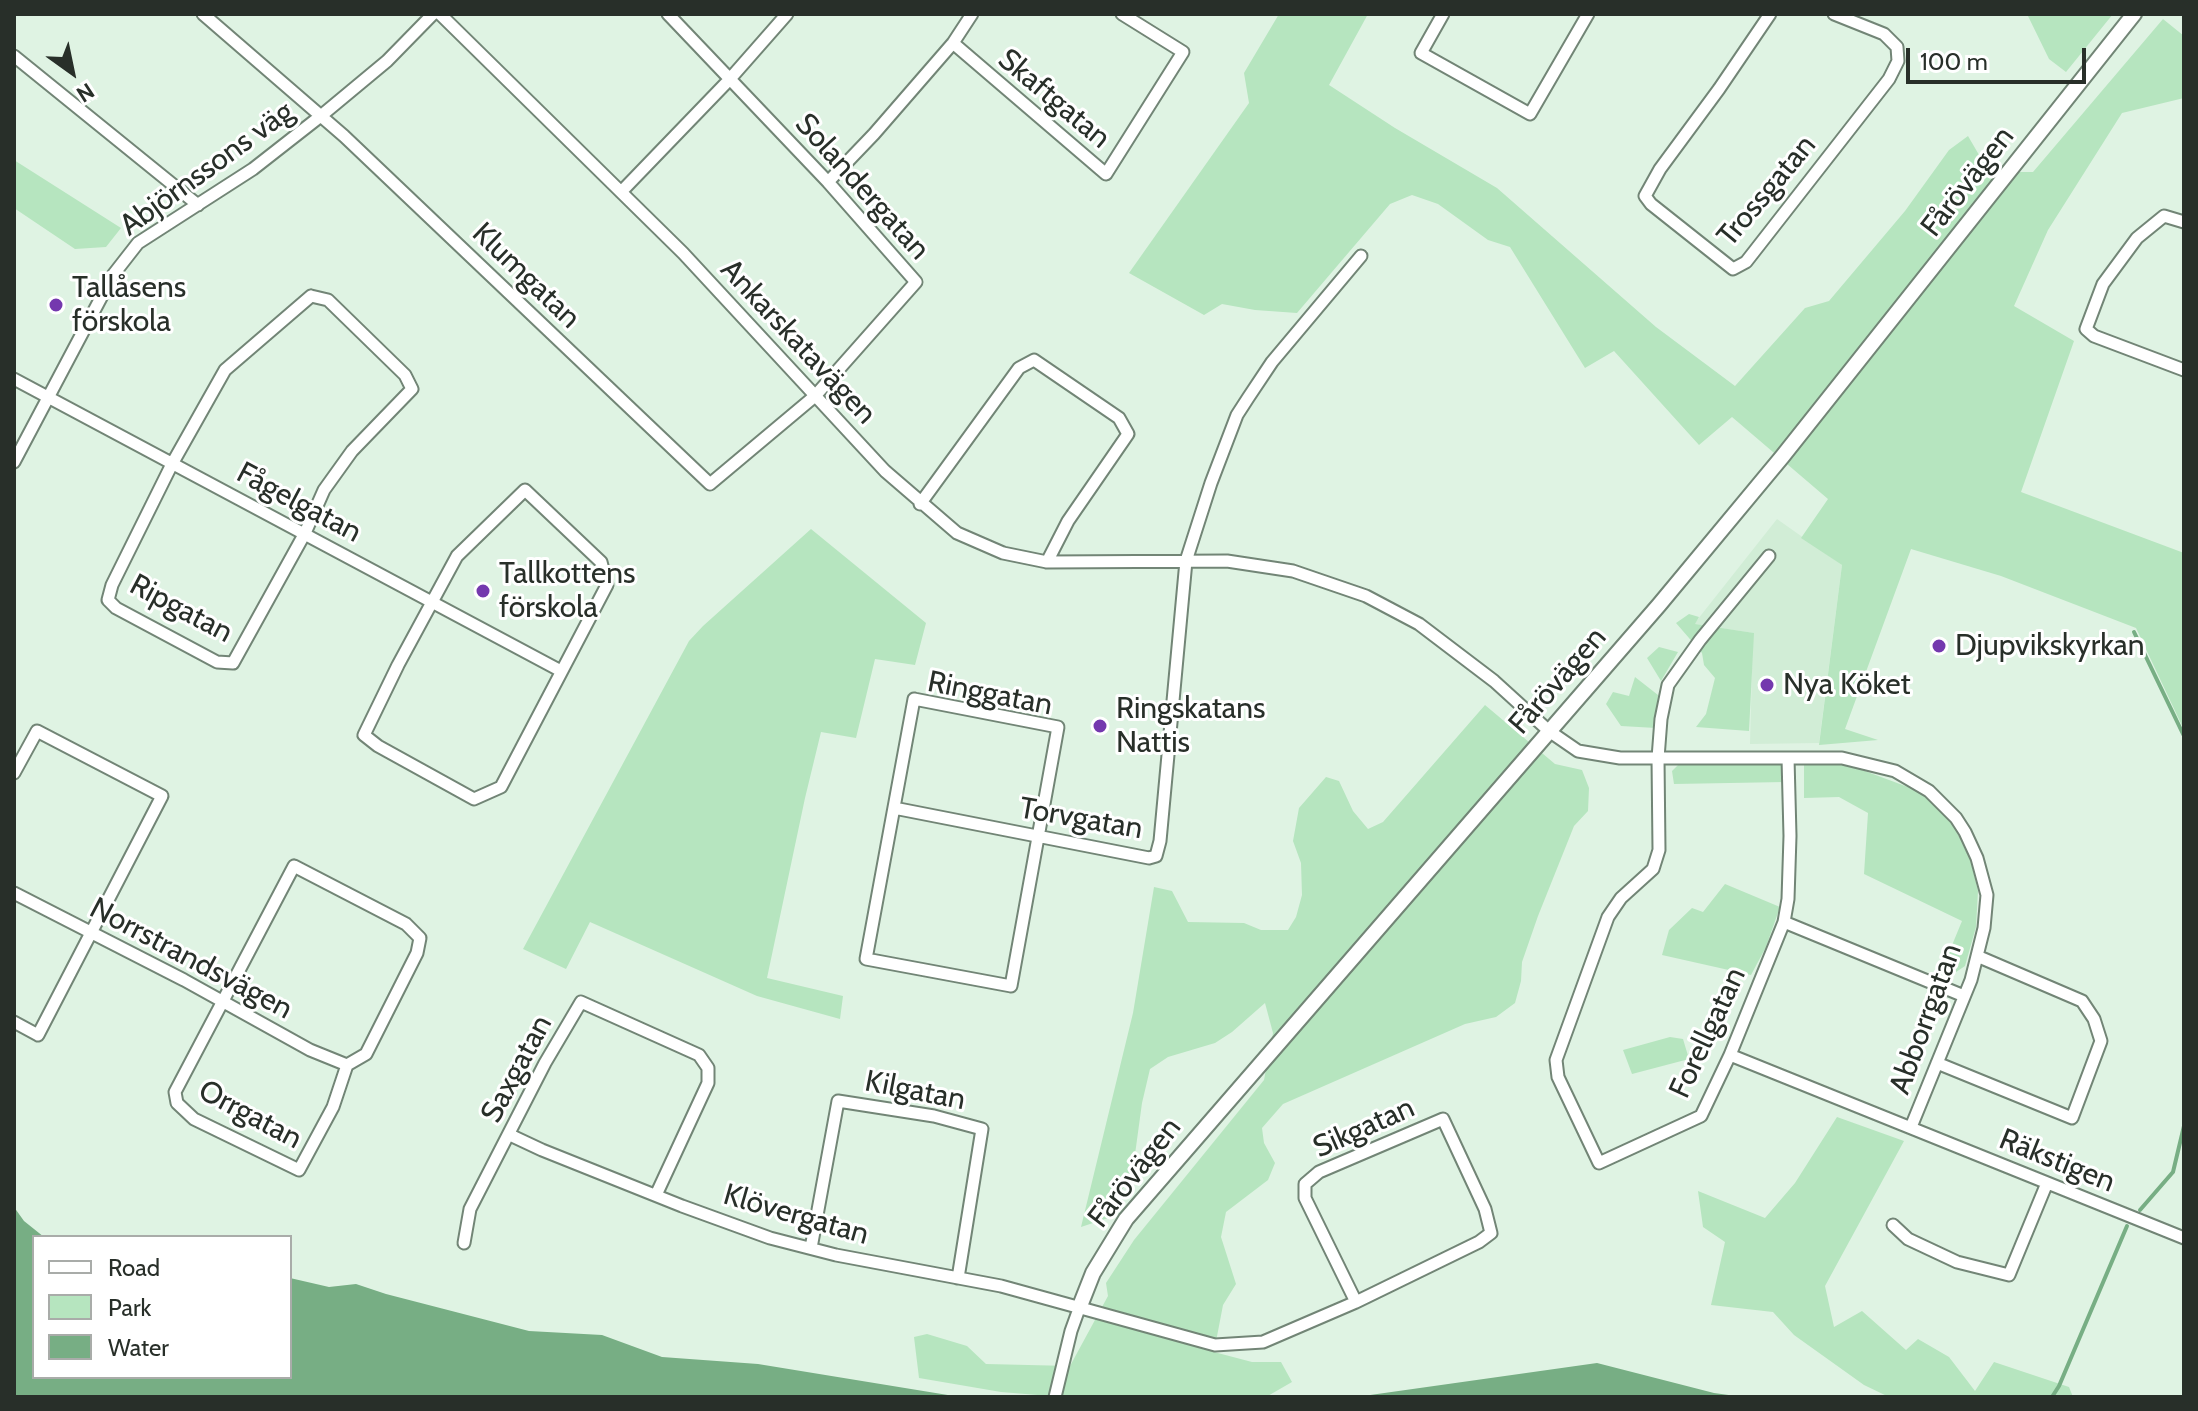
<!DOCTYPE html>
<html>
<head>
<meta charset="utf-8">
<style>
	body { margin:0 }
	#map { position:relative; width:2198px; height:1411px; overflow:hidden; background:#dff3e3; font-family:Cabin,sans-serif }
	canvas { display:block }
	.frame { position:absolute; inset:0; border:16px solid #282f29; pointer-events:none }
	.legend { position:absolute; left:32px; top:1235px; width:260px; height:144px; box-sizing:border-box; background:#fff; border:2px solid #a9aca9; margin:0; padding:10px 14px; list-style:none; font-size:24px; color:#282f29 }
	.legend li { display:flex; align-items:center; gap:16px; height:40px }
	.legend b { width:40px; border:2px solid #a9aca9 }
	.north { position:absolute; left:32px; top:32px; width:80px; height:80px; -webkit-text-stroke:6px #fff; paint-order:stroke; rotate:147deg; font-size:22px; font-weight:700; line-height:32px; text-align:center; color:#282f29 }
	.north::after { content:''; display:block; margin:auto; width:28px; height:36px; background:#282f29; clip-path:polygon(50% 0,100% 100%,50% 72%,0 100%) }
	.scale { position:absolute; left:1906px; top:48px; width:180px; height:36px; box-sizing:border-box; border:4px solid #282f29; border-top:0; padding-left:10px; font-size:24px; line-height:28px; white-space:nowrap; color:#282f29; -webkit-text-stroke:6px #fff; paint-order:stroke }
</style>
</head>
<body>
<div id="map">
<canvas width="2198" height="1411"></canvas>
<div class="frame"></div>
<ul class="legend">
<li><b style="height:10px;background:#fff"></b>Road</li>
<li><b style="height:22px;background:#b6e5bf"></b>Park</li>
<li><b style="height:22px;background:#77ae84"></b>Water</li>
</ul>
<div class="north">N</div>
<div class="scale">100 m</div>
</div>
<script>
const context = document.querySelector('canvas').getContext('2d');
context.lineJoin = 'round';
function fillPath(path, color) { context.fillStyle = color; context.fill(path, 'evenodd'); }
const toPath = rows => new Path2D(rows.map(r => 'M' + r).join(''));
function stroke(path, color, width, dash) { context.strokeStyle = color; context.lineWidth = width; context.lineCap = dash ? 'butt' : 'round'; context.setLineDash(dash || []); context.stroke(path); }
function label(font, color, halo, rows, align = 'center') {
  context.font = font + ' Cabin,sans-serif'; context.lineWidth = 6; context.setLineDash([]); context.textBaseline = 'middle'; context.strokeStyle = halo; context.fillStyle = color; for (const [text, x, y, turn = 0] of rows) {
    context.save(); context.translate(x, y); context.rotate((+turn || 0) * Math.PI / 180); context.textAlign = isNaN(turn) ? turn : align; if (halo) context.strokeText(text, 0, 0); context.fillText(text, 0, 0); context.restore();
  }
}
fillPath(toPath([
	[1777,519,1842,565,1819,743,1750,744,1753,633,1694,624]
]), '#d1edd6');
fillPath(toPath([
	[1279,14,1368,14,1329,85,1395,128,1497,188,1656,327,1735,386,1805,308,1829,301,1905,211,1949,150,1968,136,1989,172,2033,172,2163,19,2184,36,2184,98,2122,113,2048,230,2014,306,2074,341,2021,492,2184,553,2184,730,2136,628,2001,576,1911,549,1845,729,1878,740,1819,745,1842,565,1801,538,1828,499,1732,417,1699,445,1614,351,1585,368,1510,247,1488,240,1438,204,1412,195,1390,204,1297,313,1255,310,1222,304,1204,315,1129,273,1249,103,1244,73],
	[2027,14,2113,14,2066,72,2049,59],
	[14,160,121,228,106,247,75,249,14,208],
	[811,529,926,623,915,665,875,659,856,738,821,732,805,798,767,978,843,996,840,1019,757,996,590,922,566,969,523,949,689,641,703,626],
	[1689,614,1699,617,1695,624,1754,633,1749,731,1696,727,1706,714,1715,678,1704,665,1702,653,1676,623],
	[1659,647,1678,652,1661,681,1647,658],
	[1635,677,1658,695,1656,728,1621,726,1606,704,1613,692,1629,696],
	[1485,705,1555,764,1582,770,1589,788,1588,811,1574,826,1538,916,1522,962,1521,981,1515,1003,1496,1017,1465,1024,1283,1104,1262,1128,1264,1143,1275,1163,1268,1180,1226,1212,1221,1237,1236,1284,1223,1305,1214,1352,1252,1362,1281,1362,1292,1382,1266,1397,1062,1397,1001,1392,919,1378,914,1337,927,1334,967,1346,986,1364,1070,1366,1108,1296,1106,1283,1134,1240,1264,1080,1273,1033,1265,1003,1232,1032,1215,1043,1168,1057,1150,1069,1142,1103,1133,1169,1108,1218,1081,1227,1133,1013,1154,887,1172,891,1188,922,1244,923,1261,930,1288,930,1296,917,1302,895,1301,863,1293,841,1299,808,1326,777,1339,781,1353,811,1368,829,1383,822],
	[1682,761,1781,761,1785,768,1785,782,1674,784,1672,771],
	[1838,761,1924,793,1953,824,1971,862,1978,891,1976,927,1965,966,1956,972,1943,967,1962,921,1864,874,1868,813,1839,797,1804,798,1804,763],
	[1725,884,1780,907,1766,947,1751,975,1662,955,1669,930,1692,908,1703,912],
	[1670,1037,1683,1039,1689,1059,1632,1074,1623,1050],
	[1837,1117,1904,1141,1825,1286,1834,1327,1862,1311,1906,1350,1918,1339,1949,1357,1975,1391,1994,1362,2069,1387,2073,1397,1889,1397,1864,1385,1794,1335,1773,1312,1711,1305,1725,1242,1703,1227,1698,1191,1765,1218,1795,1183]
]), '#b6e5bf');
fillPath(toPath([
	[14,1207,24,1221,44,1237,34,1237,34,1377,290,1377,290,1278,329,1287,356,1284,386,1294,529,1331,602,1335,662,1357,758,1364,960,1397,14,1397],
	[1597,1363,1714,1393,1743,1397,1356,1397]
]), '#77ae84');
stroke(toPath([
	[2134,632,2184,736],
	[2140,1210,2173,1172,2184,1126],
	[2052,1397,2059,1386,2127,1226]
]), '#77ae84', 4);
const minor = toPath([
	[203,14,344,136,710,484,815,396,916,282,828,182,668,14],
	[440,14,683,253,885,471,957,533,1003,553,1047,562,1227,561,1293,571,1366,596,1419,624,1494,681,1549,731,1578,751,1620,758,1842,758,1895,771,1929,791,1956,818,1965,832,1977,858,1987,895,1984,928,1971,980,1911,1127],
	[1443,14,1421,53,1530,114,1588,14],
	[1770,14,1719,89,1660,169,1645,196,1651,204,1733,269,1746,262,1889,79,1898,61,1897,47,1884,34,1834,14],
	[953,43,1106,174,1183,52,1122,14],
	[14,56,198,205],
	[828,182,874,134,953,43,972,14],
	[621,192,729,80,787,14],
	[2184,222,2164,216,2137,238,2103,284,2086,329,2094,336,2184,370],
	[311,296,328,300,405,375,412,389,352,451,324,490,305,533,233,663,217,662,116,608,108,600,112,585,172,464,225,370,311,296],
	[14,379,561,671],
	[14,462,113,275,138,243,253,169,322,115,387,61,433,14],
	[525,490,601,562,607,585,501,787,474,799,378,746,364,735,398,665,457,556,525,490],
	[920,504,1019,368,1034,360,1119,418,1128,434,1068,521,1047,562],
	[1769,556,1700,640,1668,685,1661,719,1658,758,1659,850,1653,869,1621,898,1608,917,1556,1060,1558,1077,1599,1163,1701,1116,1730,1055,1784,922,1788,899,1790,836,1788,758],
	[914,699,1058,727,1011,986,866,959,914,699],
	[14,773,37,731,162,796,38,1035,14,1022],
	[894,808,1149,858,1156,856,1160,841,1186,561,1211,483,1237,415,1248,398,1272,362,1361,256],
	[294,866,406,924,420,938,417,953,366,1054,347,1065,333,1107,299,1170,194,1119,177,1103,175,1092,294,866],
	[14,893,184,980,310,1050,347,1065],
	[1784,922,1964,996],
	[1730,1055,2184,1238],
	[1937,1063,2072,1118,2101,1041,2094,1019,2082,1001,1977,956],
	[510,1135,542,1150,682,1206,770,1238,836,1255,1001,1286,1215,1345,1263,1342,1356,1302,1479,1242,1491,1233,1485,1209,1443,1119,1319,1172,1305,1184,1305,1198,1356,1302],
	[1893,1225,1908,1239,1957,1262,2009,1275,2047,1183],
	[464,1243,470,1209,545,1063,581,1002,699,1055,708,1068,708,1083,656,1195],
	[811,1248,838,1101,934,1116,982,1129,958,1278],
	[1055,1397,1071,1331,1080,1306]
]);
const tertiary = toPath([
	[1080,1306,1093,1273,1126,1219,1659,605,1782,457,2134,14]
]);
stroke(minor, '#728576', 15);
stroke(tertiary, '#728576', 18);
stroke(minor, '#fff', 11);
stroke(tertiary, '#fff', 14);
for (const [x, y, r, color] of [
	[56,305,8,"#7438ae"],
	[483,591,8,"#7438ae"],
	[1939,646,8,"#7438ae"],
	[1767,685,8,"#7438ae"],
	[1100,726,8,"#7438ae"]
]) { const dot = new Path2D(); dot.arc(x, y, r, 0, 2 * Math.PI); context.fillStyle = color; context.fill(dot); stroke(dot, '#fff', 3); }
label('30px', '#282f29', '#fff', [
	["Skaftgatan",1054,99,40],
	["Abjörnssons väg",207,169,-36],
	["Fårövägen",1968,182,-52],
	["Solandergatan",862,187,48],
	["Trossgatan",1767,191,-50],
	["Klumgatan",526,276,44],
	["Ankarskatavägen",798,342,47],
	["Fågelgatan",299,503,28],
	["Ripgatan",181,609,28],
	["Fårövägen",1558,681,-49],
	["Ringgatan",990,694,11],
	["Torvgatan",1081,819,10],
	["Norrstrandsvägen",191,959,28],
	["Abborrgatan",1926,1019,-70],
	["Forellgatan",1708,1033,-65],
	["Saxgatan",517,1069,-62],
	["Kilgatan",915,1091,11],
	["Orrgatan",250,1115,28],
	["Sikgatan",1364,1128,-24],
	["Räkstigen",2057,1161,22],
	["Fårövägen",1135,1173,-52],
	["Klövergatan",796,1215,16]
]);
label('30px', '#282f29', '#fff', [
	["Tallåsens",72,288],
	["förskola",72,322],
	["Tallkottens",499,574],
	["förskola",499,608],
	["Djupvikskyrkan",1955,646],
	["Nya Köket",1783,685],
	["Ringskatans",1116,709],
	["Nattis",1116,743]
], 'left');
</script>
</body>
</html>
